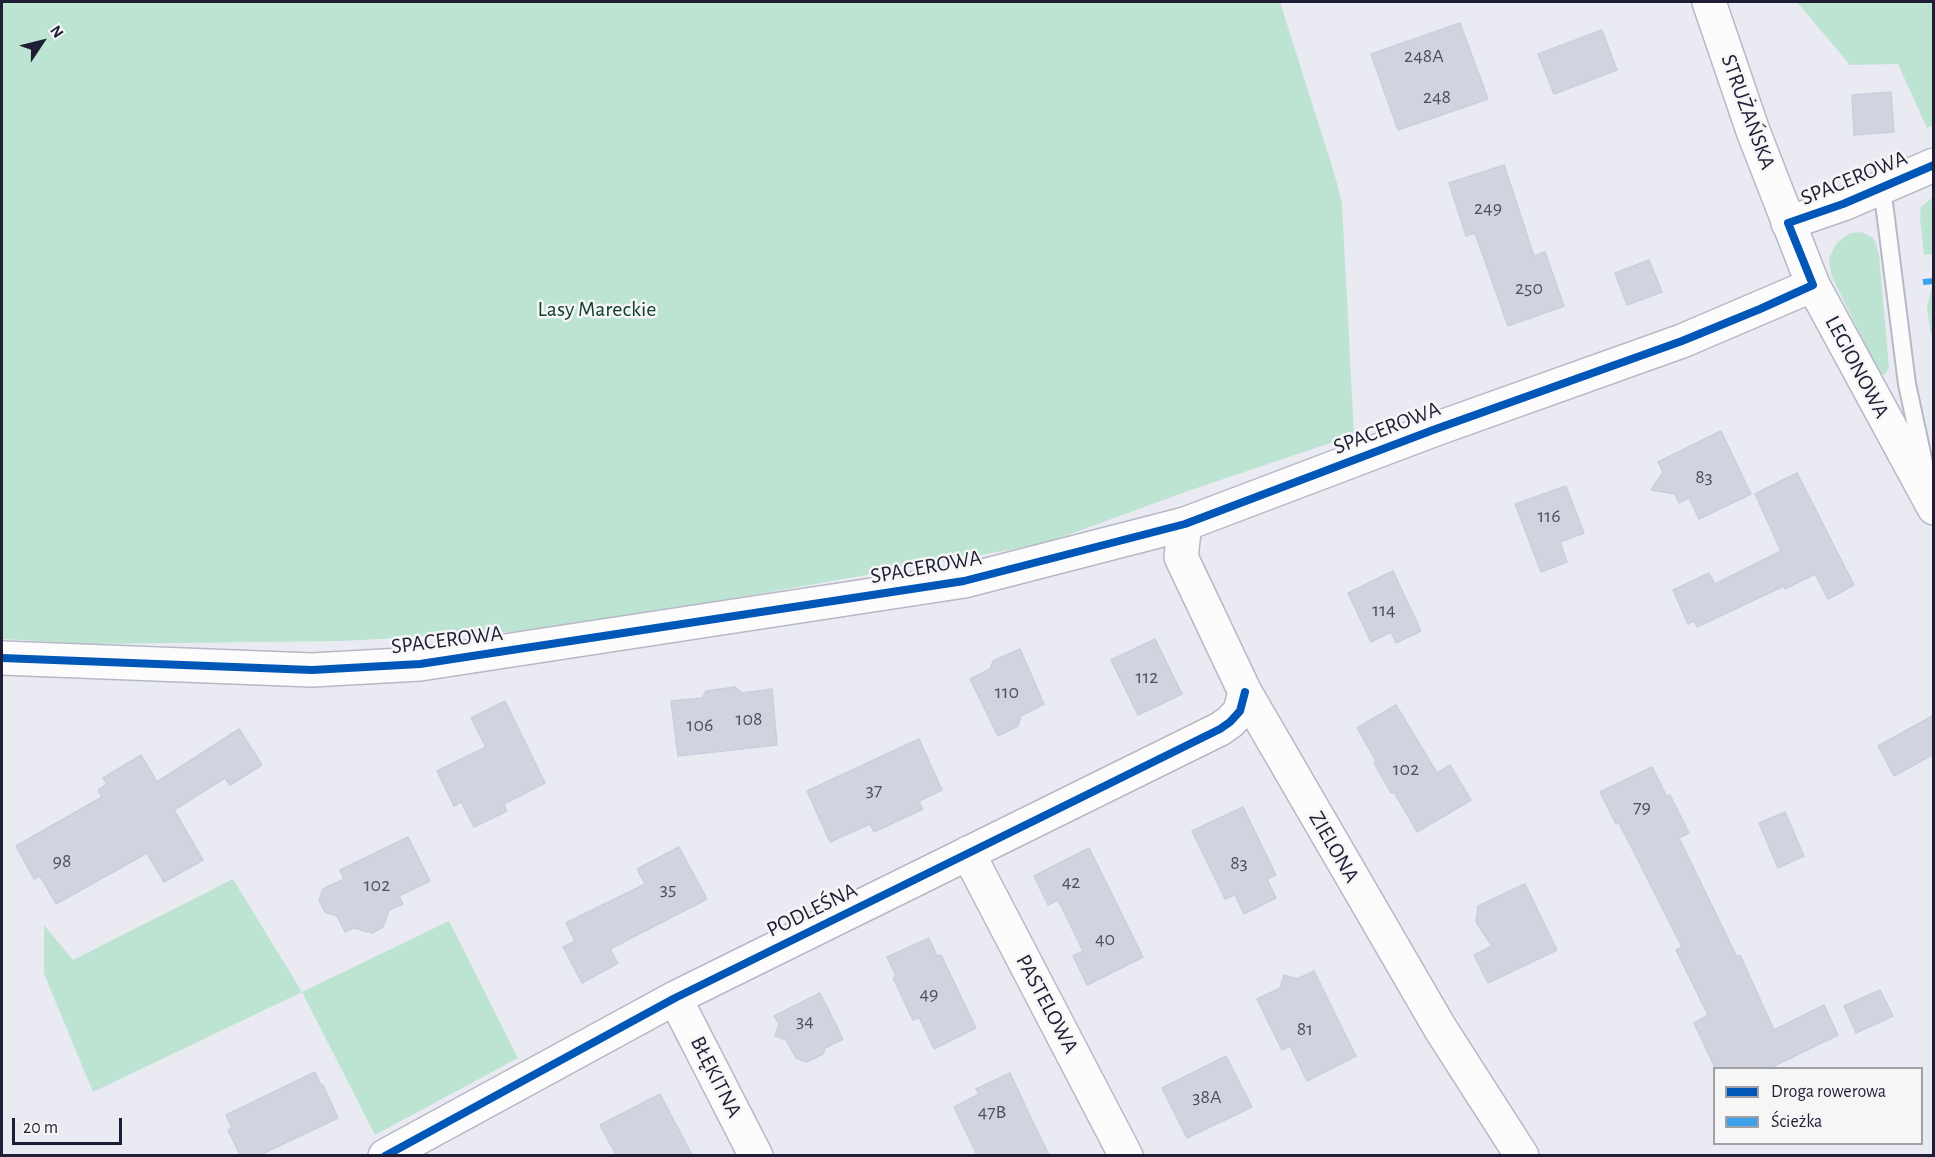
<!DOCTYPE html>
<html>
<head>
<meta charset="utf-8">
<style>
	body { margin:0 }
	#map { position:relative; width:1935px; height:1157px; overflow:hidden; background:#eaebf2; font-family:"Alegreya Sans",sans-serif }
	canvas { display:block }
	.frame { position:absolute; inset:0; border:3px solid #1e1f36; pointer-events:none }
	.legend { position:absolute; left:1713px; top:1067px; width:210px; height:78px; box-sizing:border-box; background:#f6f6f6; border:2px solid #a0a0a9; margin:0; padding:8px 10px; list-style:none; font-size:18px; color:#1e1f36 }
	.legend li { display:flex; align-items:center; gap:12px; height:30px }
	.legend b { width:30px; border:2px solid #a0a0a9 }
	.north { position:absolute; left:12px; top:12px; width:60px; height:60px; -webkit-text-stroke:4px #f6f6f6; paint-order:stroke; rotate:55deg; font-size:16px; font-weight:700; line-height:24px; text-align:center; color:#1e1f36 }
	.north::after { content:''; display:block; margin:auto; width:21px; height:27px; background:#1e1f36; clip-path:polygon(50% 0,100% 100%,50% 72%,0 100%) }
	.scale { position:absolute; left:12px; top:1118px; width:110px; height:27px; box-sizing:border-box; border:3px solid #1e1f36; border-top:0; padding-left:8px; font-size:18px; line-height:21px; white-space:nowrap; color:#1e1f36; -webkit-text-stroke:4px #f6f6f6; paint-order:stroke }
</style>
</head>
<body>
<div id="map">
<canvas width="1935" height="1157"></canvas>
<div class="frame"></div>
<ul class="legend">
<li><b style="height:8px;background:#0057b8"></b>Droga rowerowa</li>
<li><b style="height:8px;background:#3da2eb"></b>Ścieżka</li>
</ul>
<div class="north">N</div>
<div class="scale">20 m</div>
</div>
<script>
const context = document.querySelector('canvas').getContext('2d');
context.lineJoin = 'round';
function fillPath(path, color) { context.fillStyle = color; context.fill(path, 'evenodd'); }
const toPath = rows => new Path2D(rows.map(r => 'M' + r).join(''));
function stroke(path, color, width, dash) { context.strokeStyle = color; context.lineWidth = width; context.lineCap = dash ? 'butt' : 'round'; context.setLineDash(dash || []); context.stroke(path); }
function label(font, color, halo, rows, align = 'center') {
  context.font = font + ' "Alegreya Sans",sans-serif'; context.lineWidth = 5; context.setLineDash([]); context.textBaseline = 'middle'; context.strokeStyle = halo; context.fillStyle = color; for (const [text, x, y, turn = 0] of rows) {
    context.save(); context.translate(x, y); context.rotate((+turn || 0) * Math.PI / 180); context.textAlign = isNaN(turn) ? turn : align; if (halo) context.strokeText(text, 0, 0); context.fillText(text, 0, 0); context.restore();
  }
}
fillPath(toPath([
	[2,2,1280,2,1335,176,1342,203,1354,435,1185,492,1043,544,559,629,342,641,89,644,2,639],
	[1797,2,1933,2,1933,125,1927,128,1898,64,1850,65],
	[1933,197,1933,276,1932,254,1924,255,1920,218,1921,207],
	[1862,232,1873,238,1876,243,1879,255,1889,368,1885,374,1881,374,1878,370,1832,277,1830,268,1829,258,1837,243,1850,233],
	[1932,286,1933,286,1933,335,1931,335,1927,308],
	[233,879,302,992,449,921,518,1058,375,1135,302,992,93,1092,44,974,44,925,73,960]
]), '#bde3d3');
const building = toPath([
	[1460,23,1488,99,1398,130,1371,54,1460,23],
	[1602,30,1617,70,1554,94,1538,54,1602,30],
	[1891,92,1894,132,1854,135,1852,95,1891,92],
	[1504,165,1534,256,1545,252,1564,306,1508,326,1475,233,1466,236,1449,183,1504,165],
	[1649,260,1662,292,1627,305,1615,273,1649,260],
	[1721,431,1751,494,1699,519,1689,498,1679,503,1675,494,1651,490,1663,472,1658,462,1721,431],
	[1797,473,1854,585,1828,599,1815,574,1785,589,1784,586,1697,627,1694,621,1688,624,1673,590,1709,573,1715,584,1781,551,1755,494,1797,473],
	[1566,486,1584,533,1560,542,1567,562,1541,572,1515,504,1566,486],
	[1393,571,1421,631,1396,643,1391,632,1371,642,1348,593,1393,571],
	[1155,639,1182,694,1138,715,1111,660,1155,639],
	[1020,649,1044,704,1021,716,1018,726,998,736,970,679,990,669,993,661,1020,649],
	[735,687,742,693,772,689,777,745,678,756,671,701,702,698,706,691,735,687],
	[505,701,545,783,504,804,507,811,474,827,461,802,454,806,437,771,486,747,471,718,505,701],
	[1396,705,1437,773,1450,765,1471,800,1417,832,1394,792,1391,793,1374,763,1376,761,1357,728,1396,705],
	[1934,715,1934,754,1894,776,1878,746,1934,715],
	[239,729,262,765,230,785,225,778,174,810,203,860,164,882,147,853,56,904,40,876,34,879,16,846,102,797,98,790,107,784,103,778,141,755,157,782,239,729],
	[919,739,942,790,919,801,923,809,874,832,870,824,830,842,807,791,919,739],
	[1652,767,1667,797,1670,795,1689,833,1679,838,1737,957,1740,955,1774,1030,1824,1005,1838,1035,1770,1068,1715,1068,1694,1023,1708,1015,1676,950,1682,947,1619,823,1616,824,1600,792,1652,767],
	[1243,807,1276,875,1267,879,1276,898,1244,914,1235,895,1225,899,1192,831,1243,807],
	[1785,812,1804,856,1778,868,1759,823,1785,812],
	[408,837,430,881,399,896,403,904,389,910,383,927,372,933,354,928,345,932,337,916,325,912,319,900,323,889,344,879,340,870,408,837],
	[679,847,707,899,610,949,618,963,582,983,563,947,575,941,566,923,645,884,637,869,679,847],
	[1089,848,1143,957,1087,985,1073,956,1083,951,1058,900,1048,905,1034,876,1089,848],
	[1525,884,1557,950,1488,983,1474,955,1492,946,1476,922,1478,906,1525,884],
	[929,938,937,956,941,955,976,1028,934,1049,919,1017,913,1020,893,978,896,976,887,957,929,938],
	[1314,971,1356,1056,1307,1081,1290,1046,1282,1050,1257,999,1280,988,1284,975,1297,979,1314,971],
	[1880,990,1893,1016,1856,1033,1844,1006,1880,990],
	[820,993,843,1039,825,1048,823,1054,807,1062,796,1058,786,1040,775,1036,779,1024,774,1016,820,993],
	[1226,1056,1252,1107,1187,1138,1162,1088,1226,1056],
	[315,1072,321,1085,323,1085,338,1118,260,1155,240,1155,228,1130,232,1128,226,1115,315,1072],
	[1010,1073,1031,1118,1049,1155,977,1155,954,1107,979,1094,976,1089,1010,1073],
	[660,1094,692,1155,616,1155,600,1125,660,1094]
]);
fillPath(building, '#d1d4df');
stroke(building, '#c8d0de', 1.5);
const service = toPath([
	[1882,187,1907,384,1926,472]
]);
const minor = toPath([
	[1788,223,1843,204,1934,165],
	[1185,524,1181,557,1245,692,1440,1028,1522,1156],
	[2,658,312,670,420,664,964,581,1185,524,1433,430,1682,341,1813,285],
	[968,853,1126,1156],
	[675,998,756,1156],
	[385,1156,675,998,1220,729,1230,722,1240,711,1245,692]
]);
const secondary = toPath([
	[1709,2,1753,131,1813,285,1934,508]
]);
stroke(service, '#b7b8c7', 20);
stroke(minor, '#b7b8c7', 36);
stroke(secondary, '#b7b8c7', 36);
stroke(service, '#fcfcfd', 16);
stroke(minor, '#fcfcfd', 33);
stroke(secondary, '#fcfcfd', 33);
stroke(toPath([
	[1923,282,1934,281]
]), '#3da2eb', 6, [12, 6]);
stroke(toPath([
	[2,658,312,670,420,664,964,581,1185,524,1433,430,1682,341,1760,309,1813,285,1788,223,1843,204,1934,165],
	[385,1156,675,998,1220,729,1230,722,1240,711,1245,692]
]), '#0057b8', 8);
label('20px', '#4e4f63', null, [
	["248A",1424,56],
	["248",1437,97],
	["249",1488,208],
	["250",1529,288],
	["83",1704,477],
	["116",1549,516],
	["114",1384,610],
	["112",1147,677],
	["110",1007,692],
	["108",749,719],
	["106",700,725],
	["102",1406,769],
	["37",874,790],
	["79",1642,807],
	["98",62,861],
	["83",1239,863],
	["42",1071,882],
	["102",377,885],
	["35",668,889],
	["40",1105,939],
	["49",929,994],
	["34",805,1021],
	["81",1305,1029],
	["38A",1207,1097],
	["47B",992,1112]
]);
label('22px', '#1e1f36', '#f6f6f6', [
	["STRUŻAŃSKA",1748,112,70],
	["SPACEROWA",1854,178,-22],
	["LEGIONOWA",1857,367,62],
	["SPACEROWA",1387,428,-21],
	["SPACEROWA",926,567,-10],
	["SPACEROWA",447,640,-7],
	["ZIELONA",1334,847,60],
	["PODLEŚNA",812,910,-26],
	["PASTELOWA",1047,1004,62],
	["BŁĘKITNA",716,1077,63]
]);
label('22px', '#0f402b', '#f6f6f6', [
	["Lasy Mareckie",597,309]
]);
</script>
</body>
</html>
